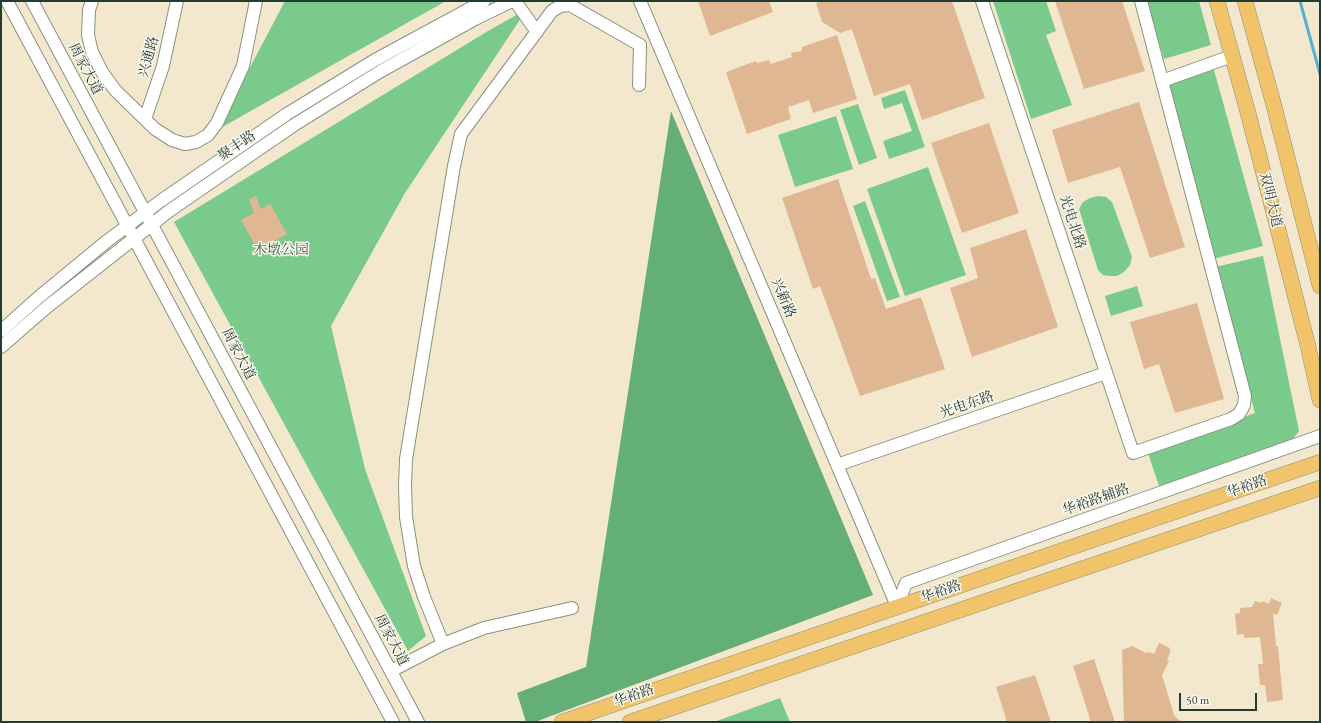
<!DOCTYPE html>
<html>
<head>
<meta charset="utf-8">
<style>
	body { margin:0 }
	#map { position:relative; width:1321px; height:723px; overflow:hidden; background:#f3e7ce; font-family:"EB Garamond",serif }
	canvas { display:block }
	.frame { position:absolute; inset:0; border:2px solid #1f3d34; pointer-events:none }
	.scale { position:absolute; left:1179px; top:693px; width:78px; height:18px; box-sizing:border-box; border:2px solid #1f3d34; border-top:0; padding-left:5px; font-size:12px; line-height:14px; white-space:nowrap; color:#1f3d34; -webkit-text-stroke:3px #fbf7ec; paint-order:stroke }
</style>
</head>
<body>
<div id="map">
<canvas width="1321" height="723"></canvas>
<div class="frame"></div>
<div class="scale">50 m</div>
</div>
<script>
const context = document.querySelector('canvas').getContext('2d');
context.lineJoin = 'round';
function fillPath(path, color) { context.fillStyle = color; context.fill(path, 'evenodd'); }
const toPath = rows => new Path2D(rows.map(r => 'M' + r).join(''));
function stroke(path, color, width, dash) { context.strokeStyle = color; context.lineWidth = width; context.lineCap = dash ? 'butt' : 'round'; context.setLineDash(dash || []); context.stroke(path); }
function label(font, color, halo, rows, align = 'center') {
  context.font = font + ' "EB Garamond","Noto Serif SC",serif'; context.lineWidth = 3; context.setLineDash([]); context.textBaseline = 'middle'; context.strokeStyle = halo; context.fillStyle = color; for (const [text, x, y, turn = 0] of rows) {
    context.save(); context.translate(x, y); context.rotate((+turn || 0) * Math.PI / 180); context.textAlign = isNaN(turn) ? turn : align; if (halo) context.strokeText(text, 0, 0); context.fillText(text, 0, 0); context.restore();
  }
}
fillPath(toPath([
	[285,1,446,1,217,130],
	[993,1,1046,1,1056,31,1046,35,1072,105,1031,119],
	[1147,1,1199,1,1211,45,1164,59],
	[527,9,405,193,331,326,365,469,426,636,408,651,174,222,488,31],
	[1214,70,1263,246,1213,259,1166,83],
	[905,90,925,147,889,159,883,141,912,131,902,103,884,109,881,98],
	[858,104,877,158,859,165,840,110],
	[836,116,853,169,795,187,778,135],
	[928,167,966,275,905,296,867,189],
	[1098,196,1106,197,1112,202,1132,257,1130,265,1124,272,1117,276,1109,276,1103,275,1098,270,1079,209,1083,202,1090,198],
	[865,201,900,297,887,301,853,206],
	[1263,256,1299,431,1289,444,1159,486,1148,453,1255,413,1215,267],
	[1137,286,1143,306,1111,316,1105,296],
	[780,698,790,722,714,722]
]), '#7acb8b');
fillPath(toPath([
	[671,111,873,595,535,722,526,722,517,693,586,667]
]), '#63af77');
stroke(toPath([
	[1300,1,1320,74]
]), '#57afd4', 3);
fillPath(toPath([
	[698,1,769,1,773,12,710,36],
	[823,1,952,1,985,98,922,120,910,84,874,96,852,29,840,33,822,22,816,3],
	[1055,1,1122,1,1145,71,1084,89],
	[837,35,857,99,813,113,809,100,788,107,791,119,747,134,726,72,756,61,757,63,769,60,771,64,792,57,791,53,802,51,802,47],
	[1139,102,1185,247,1150,258,1120,167,1068,183,1052,130],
	[989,123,1019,213,962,233,931,143],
	[838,179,871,279,875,278,886,309,921,297,945,369,860,396,820,286,813,289,782,198],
	[256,196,261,209,270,204,287,234,258,250,241,220,254,213,249,199],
	[1026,229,1058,327,972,357,950,288,978,278,970,248],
	[1197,303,1224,399,1175,413,1159,364,1144,369,1130,322],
	[1271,598,1282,603,1277,615,1273,613,1276,646,1278,646,1283,700,1267,702,1265,685,1260,685,1258,664,1263,664,1260,637,1244,638,1244,634,1237,635,1235,614,1240,613,1240,608,1252,607,1255,601,1262,603,1262,601,1269,604],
	[1159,643,1170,648,1169,649,1171,650,1167,660,1169,661,1162,675,1174,715,1181,722,1124,722,1122,650,1132,646,1146,653,1148,652,1154,654],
	[1094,659,1115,722,1091,722,1073,666],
	[1035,675,1051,722,1007,722,996,687]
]), '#dfb893');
const minor = toPath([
	[7,1,393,722],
	[32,1,418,722],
	[92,1,89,10,88,35,92,52,102,72,115,90,155,129,172,140,185,144,196,142,208,135,217,123,243,66,256,1],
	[515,1,537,32],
	[640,1,897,606],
	[982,1,1133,453,1231,419,1239,414,1244,405,1245,396,1141,1],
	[1162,81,1232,56],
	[145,119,163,66,177,1],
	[1,331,39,297,107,241,162,200,287,114,375,60,484,1],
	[1,347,47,307,169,211,294,125,381,71,475,19,512,1],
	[837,465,1106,373],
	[897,606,906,583,1320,436],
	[443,644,424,597,414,566,406,517,405,486,406,459,454,166,461,134,552,11,560,6,570,5,640,45,639,85],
	[391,671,443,644,484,628,572,608]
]);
const major = toPath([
	[1217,1,1247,109,1308,346,1320,400],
	[1245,1,1273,102,1320,286],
	[562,722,1320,462],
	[630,722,1320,488]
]);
stroke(minor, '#899281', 14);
stroke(major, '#899281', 16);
stroke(minor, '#fff', 12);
stroke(major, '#f1c36a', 15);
label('14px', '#1f3d34', '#fbf7ec', [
	["兴通路",149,57,-75],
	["周家大道",85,69,62],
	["聚丰路",237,146,-34],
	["双明大道",1270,200,76],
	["光电北路",1072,222,72],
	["兴新路",783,298,67],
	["周家大道",238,354,62],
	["光电东路",967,405,-19],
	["华裕路",1247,487,-19],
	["华裕路辅路",1096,500,-19],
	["华裕路",941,592,-19],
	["周家大道",391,640,62],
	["华裕路",634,696,-19]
]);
label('14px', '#36604a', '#fbf7ec', [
	["木墩公园",281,250]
]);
</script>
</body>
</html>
